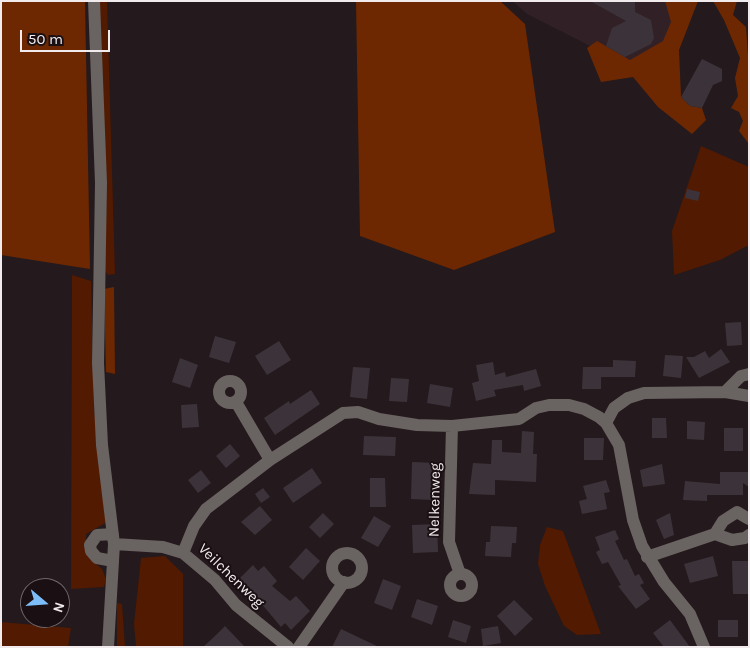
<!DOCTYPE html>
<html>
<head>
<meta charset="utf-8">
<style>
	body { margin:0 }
	#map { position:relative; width:750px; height:648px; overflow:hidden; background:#24191c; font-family:Karla,sans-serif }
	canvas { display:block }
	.frame { position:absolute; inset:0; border:2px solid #f2ebed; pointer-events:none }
	.north { position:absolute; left:20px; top:578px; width:50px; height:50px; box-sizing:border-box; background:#1a1013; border:1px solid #70686a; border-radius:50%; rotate:108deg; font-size:14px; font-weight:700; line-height:20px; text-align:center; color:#f2ebed }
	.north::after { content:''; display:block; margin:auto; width:18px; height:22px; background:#7dbef9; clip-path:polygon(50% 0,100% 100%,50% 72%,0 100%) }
	.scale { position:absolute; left:20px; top:30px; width:90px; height:22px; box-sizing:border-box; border:2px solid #f2ebed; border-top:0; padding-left:6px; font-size:15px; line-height:18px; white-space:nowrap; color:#f2ebed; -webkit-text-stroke:4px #1a1013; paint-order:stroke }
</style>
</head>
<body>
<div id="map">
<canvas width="750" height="648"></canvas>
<div class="frame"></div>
<div class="north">N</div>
<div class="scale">50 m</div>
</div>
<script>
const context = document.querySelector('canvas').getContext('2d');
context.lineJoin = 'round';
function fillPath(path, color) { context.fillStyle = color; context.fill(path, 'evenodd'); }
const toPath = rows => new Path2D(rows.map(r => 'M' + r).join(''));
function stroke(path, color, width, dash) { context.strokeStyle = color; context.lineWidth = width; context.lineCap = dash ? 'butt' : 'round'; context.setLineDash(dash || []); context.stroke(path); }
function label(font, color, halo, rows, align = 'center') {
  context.font = font + ' Karla,sans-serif'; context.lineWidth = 4; context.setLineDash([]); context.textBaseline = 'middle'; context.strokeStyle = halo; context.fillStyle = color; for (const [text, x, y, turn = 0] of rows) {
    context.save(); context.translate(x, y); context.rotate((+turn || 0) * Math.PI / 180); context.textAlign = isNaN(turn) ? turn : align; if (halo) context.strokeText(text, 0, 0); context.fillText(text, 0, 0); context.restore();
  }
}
fillPath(toPath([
	[512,1,681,1,651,77,527,14]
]), '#312025');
fillPath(toPath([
	[99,1,107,1,115,274,108,275,103,268],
	[701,146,749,167,749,245,720,260,674,275,672,231],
	[72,275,91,281,94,408,107,522,86,534,86,548,88,557,102,569,106,579,104,587,71,589],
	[547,527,563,531,601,634,577,635,564,626,545,586,538,564,540,545],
	[165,556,183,574,183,647,136,647,134,624,141,558],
	[117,603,122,604,125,647,117,647],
	[1,622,71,628,68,647,1,647]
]), '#521a00');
fillPath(toPath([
	[1,1,85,1,90,269,1,255],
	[356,1,500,1,525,24,555,232,454,270,360,236],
	[665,1,698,1,679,50,681,97,690,106,702,108,706,120,692,134,658,107,633,77,601,82,587,48,597,41,630,60,663,41,671,22],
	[713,1,737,1,733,15,746,27,749,70,749,144,739,131,743,121,739,112,731,108,738,96,735,78,740,58,724,20],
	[114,287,115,374,106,372,104,289]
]), '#6e2801');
fillPath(toPath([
	[590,1,635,1,635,12,651,20,654,38,651,44,625,57,606,46,612,28,626,21],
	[702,59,722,69,722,81,713,85,702,108,690,106,681,97],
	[687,189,700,192,698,201,685,198],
	[741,322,742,345,727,346,725,323],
	[215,336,236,342,229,363,209,357],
	[279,341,291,360,267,375,255,356],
	[721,349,730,362,699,378,686,357,694,357,705,351,709,358],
	[665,355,683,356,681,378,663,376],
	[180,358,198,365,190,388,172,382],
	[613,360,636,361,635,377,601,377,601,389,582,389,583,367,613,367],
	[493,362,495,375,505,372,506,377,536,369,541,386,524,391,523,385,494,390,496,396,476,401,472,383,479,381,476,365],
	[353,367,370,368,367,399,350,397],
	[391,378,409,379,407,402,389,401],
	[430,384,453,388,450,407,427,403],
	[311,390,320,404,275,435,264,418,289,401,290,404],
	[197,404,199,427,182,428,181,405],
	[652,418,666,418,667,438,652,438],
	[687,421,705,422,704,440,687,439],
	[724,428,743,428,743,451,724,451],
	[522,431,534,432,533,454,537,454,536,482,495,480,495,495,469,494,473,463,491,464,492,440,502,440,502,452,521,453],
	[364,436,396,437,395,456,363,455],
	[584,438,604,438,603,460,584,460],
	[230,444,240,456,226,468,216,456],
	[412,462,436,463,439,486,434,486,434,500,411,499],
	[662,464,665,484,643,487,640,470],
	[312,468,322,483,293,503,283,488],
	[201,470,211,483,198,493,188,480],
	[720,472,749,472,749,487,743,483,743,495,707,495,707,501,683,500,685,481,720,484],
	[370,478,385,478,386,507,370,507],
	[606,480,610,492,604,493,607,509,582,514,579,501,587,499,583,486],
	[263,488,270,497,261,503,255,494],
	[260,506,272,520,255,535,241,522],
	[323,513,334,524,320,538,309,527],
	[670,513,674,535,664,539,656,520],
	[374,516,391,526,378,547,361,538],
	[437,524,438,552,413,553,412,525],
	[491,526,517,527,516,543,512,543,511,557,485,556,486,542,490,542],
	[615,530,619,539,615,541,624,560,627,559,635,576,639,574,644,583,640,585,650,599,636,609,618,586,621,585,608,562,602,564,596,552,600,550,595,537],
	[306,548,320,561,303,580,289,567],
	[713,556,718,576,690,583,684,564],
	[732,561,749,561,749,594,733,594],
	[253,565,258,571,264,566,277,581,272,586,290,601,296,596,310,611,291,630,285,623,281,627,240,578],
	[383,579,401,586,392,610,374,603],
	[417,599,438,606,432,625,411,617],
	[514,600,533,619,515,636,497,616],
	[453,620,471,626,466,643,448,637],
	[670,620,690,647,664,647,653,633],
	[718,620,738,620,738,637,718,637],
	[225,626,245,647,203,647,215,636],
	[498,626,501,643,483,646,481,629],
	[341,629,379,647,332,647]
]), '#3c333a');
stroke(toPath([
	[94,1,101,183,98,363,102,445,114,544,108,647],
	'219 392a11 11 0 1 1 22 0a11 11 0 1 1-22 0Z',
	[725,392,741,376,749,374],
	[236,402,270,460],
	[606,423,614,408,628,398,644,393,725,392,749,396],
	[452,426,449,542,460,574],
	[715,534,732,540,745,538,749,535],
	[114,544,163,547,183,553,215,580,236,605,288,647],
	[183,553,194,526,206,509,270,460,343,413,358,412,379,419,417,425,452,426,519,419,536,408,549,405,569,405,584,409,599,417,606,423,619,445,633,520,642,546,664,582,690,614,704,647],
	'332 568a15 15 0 1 1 30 0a15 15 0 1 1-30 0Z',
	[647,557,715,534,723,521,737,512,749,519],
	[113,561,97,558,91,551,90,545,97,535,113,534],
	'450 585a11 11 0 1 1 22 0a11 11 0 1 1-22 0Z',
	[299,647,344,582]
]), '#696362', 12);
label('15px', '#f2ebed', '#1a1013', [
	["Nelkenweg",435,500,-89],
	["Veilchenweg",231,576,44]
]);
</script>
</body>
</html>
